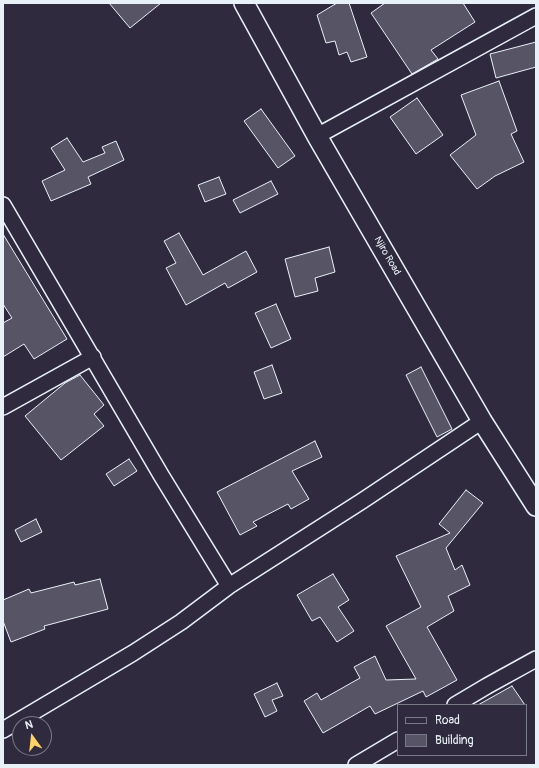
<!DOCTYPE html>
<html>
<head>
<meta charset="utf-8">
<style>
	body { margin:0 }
	#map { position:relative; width:539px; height:768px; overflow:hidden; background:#2f2a3d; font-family:Pangolin,sans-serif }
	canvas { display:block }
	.frame { position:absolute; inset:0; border:4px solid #e8f1f8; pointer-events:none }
	.legend { position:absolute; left:397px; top:704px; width:130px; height:52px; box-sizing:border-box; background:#2f2a3d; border:1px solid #797a88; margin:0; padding:5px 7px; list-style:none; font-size:12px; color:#e8f1f8 }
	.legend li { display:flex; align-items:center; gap:8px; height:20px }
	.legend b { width:20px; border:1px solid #797a88 }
	.north { position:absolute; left:12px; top:716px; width:40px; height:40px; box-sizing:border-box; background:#2f2a3d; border:1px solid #797a88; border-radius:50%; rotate:345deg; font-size:11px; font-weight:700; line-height:16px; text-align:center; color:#e8f1f8 }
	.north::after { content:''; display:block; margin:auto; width:14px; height:18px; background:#ffd166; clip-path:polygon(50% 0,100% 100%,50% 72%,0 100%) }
</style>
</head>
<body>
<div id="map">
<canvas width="539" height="768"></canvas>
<div class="frame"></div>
<ul class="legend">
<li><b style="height:5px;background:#2f2a3d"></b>Road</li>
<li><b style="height:11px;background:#575565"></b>Building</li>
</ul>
<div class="north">N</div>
</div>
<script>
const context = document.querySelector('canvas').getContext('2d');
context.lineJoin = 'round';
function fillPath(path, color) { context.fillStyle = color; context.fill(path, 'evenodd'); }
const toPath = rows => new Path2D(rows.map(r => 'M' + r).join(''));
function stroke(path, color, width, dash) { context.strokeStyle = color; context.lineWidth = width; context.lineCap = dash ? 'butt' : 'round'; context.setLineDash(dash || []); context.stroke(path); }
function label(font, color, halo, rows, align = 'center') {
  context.font = font + ' Pangolin,sans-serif'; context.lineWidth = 3; context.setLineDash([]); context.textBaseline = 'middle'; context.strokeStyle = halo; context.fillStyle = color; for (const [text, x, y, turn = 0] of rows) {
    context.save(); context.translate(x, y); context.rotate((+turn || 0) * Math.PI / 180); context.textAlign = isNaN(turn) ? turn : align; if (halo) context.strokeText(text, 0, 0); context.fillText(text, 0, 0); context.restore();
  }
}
const building = toPath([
	[109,3,161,3,130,28,109,3],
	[337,3,349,3,367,57,351,62,347,52,339,55,335,41,326,43,317,15,337,3],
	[385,3,463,3,475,22,431,50,438,59,412,74,371,13,385,3],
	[536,42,536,67,496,78,490,54,536,42],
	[499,81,517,131,511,134,524,162,495,176,477,189,450,155,476,135,461,95,499,81],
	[417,98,443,135,416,154,390,117,417,98],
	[261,109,295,156,278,168,244,121,261,109],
	[67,138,83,162,105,153,102,147,116,141,124,160,88,177,91,184,51,201,42,181,65,170,51,148,67,138],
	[219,177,226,194,205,202,198,185,219,177],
	[271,181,278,194,240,213,233,200,271,181],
	[179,233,203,275,246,251,257,272,228,288,225,283,186,305,166,268,176,263,164,241,179,233],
	[3,234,67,339,34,359,24,344,3,357,3,323,12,318,3,304,3,234],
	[329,247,335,272,315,278,318,291,295,297,285,259,329,247],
	[276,304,291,339,271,348,255,313,276,304],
	[272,365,282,393,264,399,254,372,272,365],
	[421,367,452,429,437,437,406,375,421,367],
	[80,375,104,405,94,414,104,426,61,460,25,416,65,383,80,375],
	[315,441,322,457,292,471,309,499,291,509,288,504,253,522,257,526,240,535,217,492,315,441],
	[129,459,137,471,114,486,106,474,129,459],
	[466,490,483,503,446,548,455,570,462,565,470,585,448,596,454,611,427,627,457,680,426,697,423,691,375,714,370,706,323,733,304,701,317,693,321,700,360,678,354,667,375,656,386,680,416,679,386,626,421,607,396,556,450,533,439,524,466,490],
	[36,519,42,532,21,542,15,530,36,519],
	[333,574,349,600,338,607,354,631,337,642,320,617,312,621,297,595,333,574],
	[100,579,108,609,44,626,45,629,11,642,3,621,3,600,29,589,31,593,74,582,75,585,100,579],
	[277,683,283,696,272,700,277,711,265,717,254,694,277,683],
	[512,686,525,705,478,705,512,686]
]);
fillPath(building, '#575565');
stroke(building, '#e8f1f8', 1);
const minor = toPath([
	[317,136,536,16],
	[3,205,161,475,229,586],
	[3,407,93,357],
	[455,705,487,686,536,659],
	[3,730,133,653,181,622,229,586,362,501,482,421],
	[356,765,398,740]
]);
const tertiary = toPath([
	[244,3,317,136,482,421,536,506]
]);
stroke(minor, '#e8f1f8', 18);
stroke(tertiary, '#e8f1f8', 22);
stroke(minor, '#2f2a3d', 15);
stroke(tertiary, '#2f2a3d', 19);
label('10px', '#e8f1f8', '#2f2a3d', [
	["Njiro Road",387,256,60]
]);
</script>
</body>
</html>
